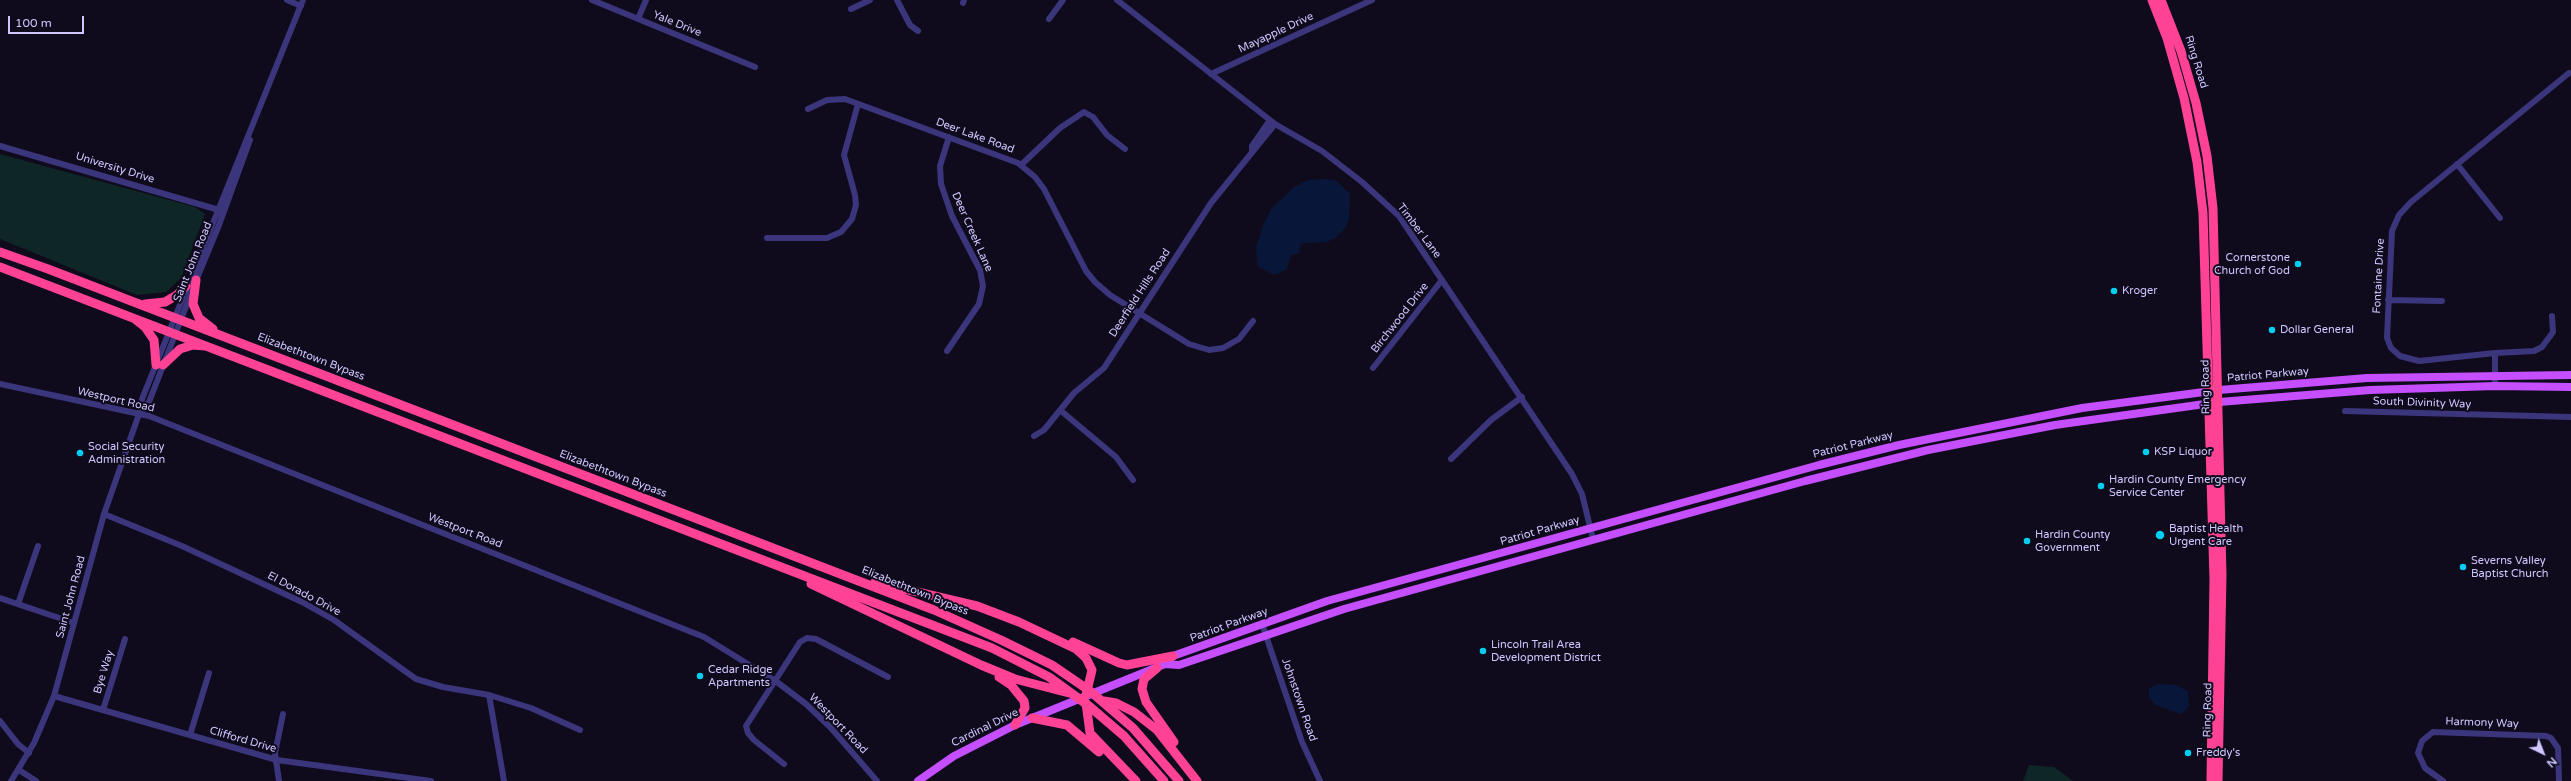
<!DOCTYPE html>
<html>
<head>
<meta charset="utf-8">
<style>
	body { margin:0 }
	#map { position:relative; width:2571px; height:781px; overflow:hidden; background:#0f0b1d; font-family:"Varela Round",sans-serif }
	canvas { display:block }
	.north { position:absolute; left:2523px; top:733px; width:40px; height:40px; -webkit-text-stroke:3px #0f0b1d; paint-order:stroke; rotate:137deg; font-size:11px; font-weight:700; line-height:16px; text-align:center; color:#d0c7ff }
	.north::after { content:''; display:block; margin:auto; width:14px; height:18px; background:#d0c7ff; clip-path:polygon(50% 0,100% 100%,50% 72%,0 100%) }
	.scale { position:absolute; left:8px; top:16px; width:76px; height:18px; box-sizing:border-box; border:2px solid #d0c7ff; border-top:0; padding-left:5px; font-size:12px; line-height:14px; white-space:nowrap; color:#d0c7ff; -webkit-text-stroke:3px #0f0b1d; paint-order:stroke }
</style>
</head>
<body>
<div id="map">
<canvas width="2571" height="781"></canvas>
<div class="north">N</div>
<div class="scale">100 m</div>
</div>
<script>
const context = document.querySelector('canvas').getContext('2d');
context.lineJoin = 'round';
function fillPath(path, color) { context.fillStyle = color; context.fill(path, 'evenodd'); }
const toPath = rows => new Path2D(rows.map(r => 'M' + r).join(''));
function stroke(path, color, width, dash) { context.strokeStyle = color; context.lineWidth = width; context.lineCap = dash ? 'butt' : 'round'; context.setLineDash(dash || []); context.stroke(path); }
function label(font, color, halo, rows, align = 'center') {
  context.font = font + ' "Varela Round",sans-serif'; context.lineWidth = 4; context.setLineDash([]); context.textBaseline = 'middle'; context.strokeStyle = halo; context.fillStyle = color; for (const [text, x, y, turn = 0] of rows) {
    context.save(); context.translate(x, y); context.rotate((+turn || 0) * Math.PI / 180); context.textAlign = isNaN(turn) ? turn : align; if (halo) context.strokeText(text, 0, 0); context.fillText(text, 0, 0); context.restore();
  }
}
fillPath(toPath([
	[0,154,195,207,205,214,181,278,166,292,137,295,0,239],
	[2029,765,2054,767,2073,781,2023,781]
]), '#0e2626');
fillPath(toPath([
	[1323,179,1336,180,1350,194,1349,219,1346,228,1335,238,1327,242,1304,243,1300,245,1299,253,1291,255,1287,269,1277,274,1272,274,1258,267,1256,247,1264,223,1272,208,1294,187,1308,180],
	[2159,684,2177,685,2188,692,2189,706,2182,714,2155,705,2149,698,2149,688]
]), '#081739');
stroke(toPath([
	[287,0,301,6],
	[592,0,755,67],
	[897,0,910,25,918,31],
	[1117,0,1275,124,1322,151,1362,182,1399,216,1572,474,1582,494,1593,539],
	[963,3,964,0],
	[851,9,870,0],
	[638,19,646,0],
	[1049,19,1063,0],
	[1211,74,1372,0],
	[808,109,827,100,845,99,1018,163,1035,177,1044,189,1086,271,1095,282,1110,295,1189,344,1209,350,1223,348,1239,339,1253,321],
	[0,146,219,210],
	[1252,151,1252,146,1270,120],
	[2457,164,2500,218],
	[1021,165,1060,128,1084,112,1093,117,1107,135,1125,149],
	[767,238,827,238,841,232,852,219,856,205,855,195,844,155,858,104],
	[195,283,219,225,250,140],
	[2388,300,2442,301],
	[947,351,979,304,983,286,980,270,952,216,941,184,940,166,949,137],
	[2495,353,2534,351,2542,347,2553,332,2552,316],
	[1373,368,1442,280],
	[0,384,149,416,704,637,777,682,806,704,831,728,877,781],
	[2495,386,2495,353,2419,361,2400,356,2391,348,2387,338,2392,231,2399,215,2411,202,2569,73],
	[1060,410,1116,457,1133,480],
	[2345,411,2571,417],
	[140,413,149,402,192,291],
	[1034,436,1044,430,1074,393,1104,368,1211,203,1275,124],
	[1451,459,1491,420,1522,397],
	[104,514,182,546,302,602,334,620,416,679,443,687,489,695,531,708,580,730],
	[0,598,74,623],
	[18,604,38,546],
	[1262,624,1302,742,1320,781],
	[489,695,504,781],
	[54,696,277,760,431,781],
	[103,710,125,639],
	[0,721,18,744,29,753],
	[190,735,209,673],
	[784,764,754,740,748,733,746,726,800,642,807,638,816,639,888,677],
	[19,770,36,781],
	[11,781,34,743,54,696,104,514,139,414,142,399,303,0],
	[279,781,275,753,283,714],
	[2443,781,2425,768,2418,753,2422,741,2433,732,2546,736,2551,738,2558,748,2559,781]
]), '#3b357c', 6);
stroke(toPath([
	[1165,664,1179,665,1344,609,1805,481,1928,450,2055,425,2219,402,2370,390,2495,386,2571,387],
	[918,781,954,756,1015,725,1165,664,1173,656,1327,601,1819,465,1899,445,2082,408,2219,390,2367,378,2571,375]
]), '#c54eff', 8);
stroke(toPath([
	[2152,0,2167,38,2184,98,2197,162,2203,213,2214,579,2211,781],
	[2161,0,2181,51,2196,103,2207,156,2213,208,2222,575,2218,781],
	[0,252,48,269,934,610,1001,640,1052,665,1090,691,1133,728,1179,781],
	[0,267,992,648,1049,677,1089,706,1124,736,1164,781],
	[196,280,193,304,199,318,213,329],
	[145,304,165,302,177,295,186,286],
	[136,320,145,327,154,340,156,365],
	[163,365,180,349,193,345,205,346],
	[875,582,977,606,1019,622,1076,649,1086,658,1092,670,1086,695],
	[811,584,981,665,1015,679,1069,693],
	[1073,642,1119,663,1127,665,1173,656],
	[1157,668,1144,679,1142,689,1146,702,1174,742],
	[999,677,1011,685,1024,701,1025,708,1015,725],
	[1104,701,1116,703,1134,712,1157,730,1197,781],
	[1086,703,1090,733,1136,781],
	[1032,718,1067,725,1099,752]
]), '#ff4293', 9);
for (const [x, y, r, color] of [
	[2298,264,4,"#00cef2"],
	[2114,291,4,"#00cef2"],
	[2272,330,4,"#00cef2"],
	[2146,452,4,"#00cef2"],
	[80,453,4,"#00cef2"],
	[2101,486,4,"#00cef2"],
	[2160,535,5,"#00cef2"],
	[2027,541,4,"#00cef2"],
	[2463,567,4,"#00cef2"],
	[1483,651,4,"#00cef2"],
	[700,676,4,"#00cef2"],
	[2188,753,4,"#00cef2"]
]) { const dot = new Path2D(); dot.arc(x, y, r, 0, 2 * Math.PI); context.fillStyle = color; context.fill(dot); stroke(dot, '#0f0b1d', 1.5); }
label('11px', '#d0c7ff', '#0f0b1d', [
	["Yale Drive",677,24,22],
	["Mayapple Drive",1276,33,-25],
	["Ring Road",2196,62,73],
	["Deer Lake Road",975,136,20],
	["University Drive",115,168,17],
	["Timber Lane",1419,231,53],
	["Deer Creek Lane",972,232,66],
	["Saint John Road",193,262,-68],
	["Fontaine Drive",2379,276,-87],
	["Deerfield Hills Road",1140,293,-57],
	["Birchwood Drive",1400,318,-52],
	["Elizabethtown Bypass",311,357,21],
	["Patriot Parkway",2268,375,-5],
	["Ring Road",2206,387,-91],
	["Westport Road",116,400,13],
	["South Divinity Way",2422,403,2],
	["Patriot Parkway",1853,445,-14],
	["Elizabethtown Bypass",613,474,21],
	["Westport Road",465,531,21],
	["Patriot Parkway",1540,531,-16],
	["Elizabethtown Bypass",915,591,22],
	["El Dorado Drive",304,594,28],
	["Saint John Road",71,597,-75],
	["Patriot Parkway",1229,625,-20],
	["Bye Way",104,672,-73],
	["Johnstown Road",1299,700,71],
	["Ring Road",2208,710,-89],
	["Harmony Way",2482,723,2],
	["Westport Road",838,724,46],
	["Cardinal Drive",985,728,-26],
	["Clifford Drive",243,740,16]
]);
label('11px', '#d0c7ff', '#0f0b1d', [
	["Cornerstone",2290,258,"right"],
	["Church of God",2290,271,"right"],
	["Kroger",2122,291],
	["Dollar General",2280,330],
	["Social Security",88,447],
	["Administration",88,460],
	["KSP Liquor",2154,452],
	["Hardin County Emergency",2109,480],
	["Service Center",2109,493],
	["Baptist Health",2169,529],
	["Urgent Care",2169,542],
	["Hardin County",2035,535],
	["Government",2035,548],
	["Severns Valley",2471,561],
	["Baptist Church",2471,574],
	["Lincoln Trail Area",1491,645],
	["Development District",1491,658],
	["Cedar Ridge",708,670],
	["Apartments",708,683],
	["Freddy's",2196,753]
], 'left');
</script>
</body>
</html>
